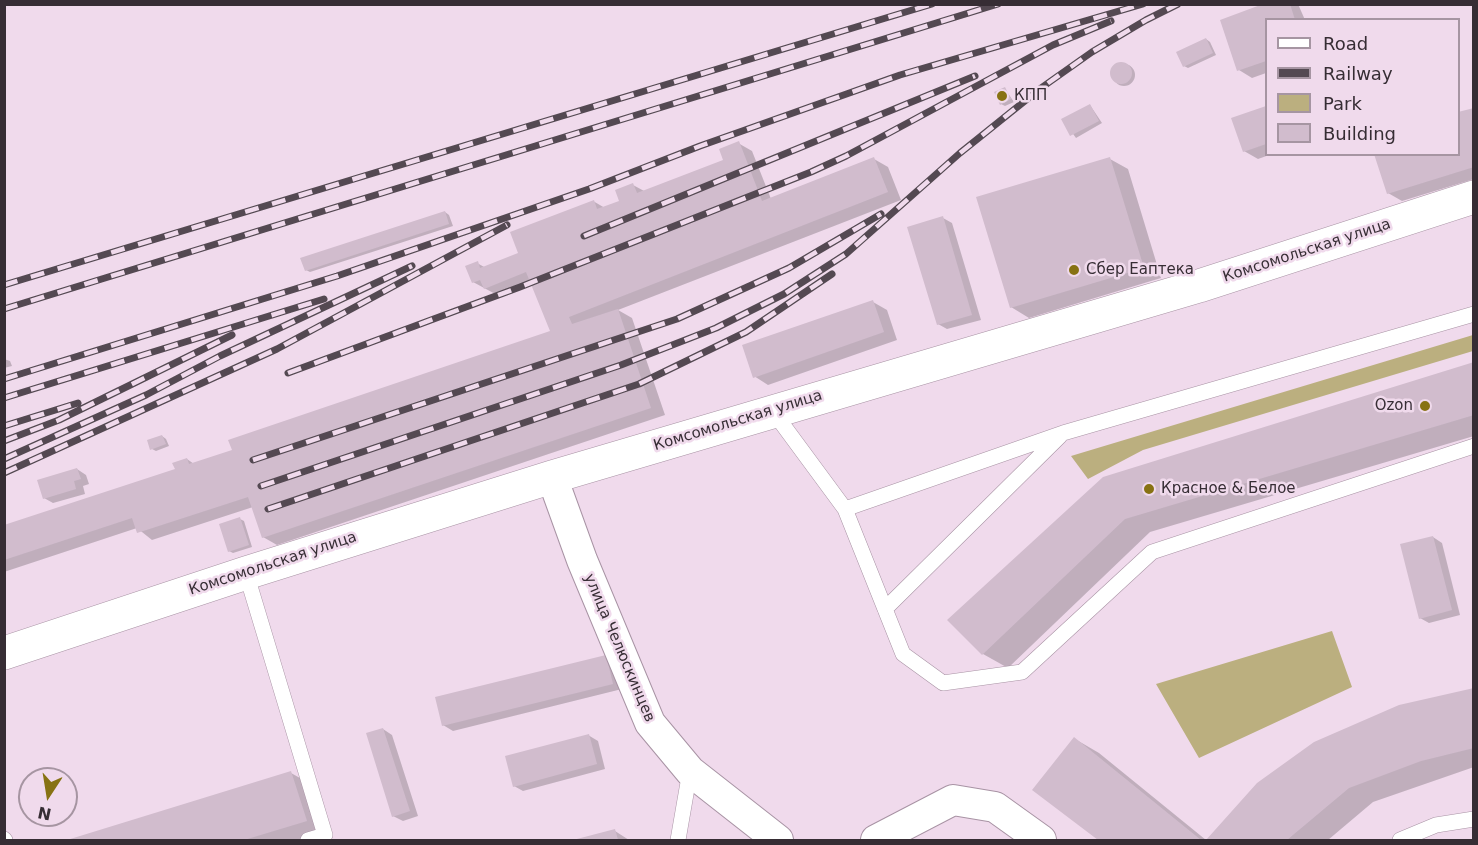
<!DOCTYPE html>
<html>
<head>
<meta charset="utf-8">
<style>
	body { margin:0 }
	#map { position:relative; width:1478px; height:845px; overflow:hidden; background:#f0daec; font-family:"DejaVu Sans",sans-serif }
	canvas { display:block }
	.frame { position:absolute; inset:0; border:6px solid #362d34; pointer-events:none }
	.legend { position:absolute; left:1265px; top:18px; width:195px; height:138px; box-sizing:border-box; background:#f0daec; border:2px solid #a695a2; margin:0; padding:8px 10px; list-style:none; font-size:18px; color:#362d34 }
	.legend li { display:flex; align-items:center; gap:12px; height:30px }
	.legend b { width:30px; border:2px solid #a695a2 }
	.north { position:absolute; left:18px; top:767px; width:60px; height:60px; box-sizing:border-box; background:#f0daec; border:2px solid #a695a2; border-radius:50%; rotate:192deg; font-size:16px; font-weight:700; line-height:24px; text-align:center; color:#362d34 }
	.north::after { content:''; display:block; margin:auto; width:21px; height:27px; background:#877213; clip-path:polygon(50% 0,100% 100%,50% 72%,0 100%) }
</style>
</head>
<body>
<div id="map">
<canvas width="1478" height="845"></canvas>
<div class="frame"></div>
<ul class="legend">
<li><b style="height:8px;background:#fff"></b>Road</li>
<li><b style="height:8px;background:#544952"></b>Railway</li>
<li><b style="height:16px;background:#bbaf7f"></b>Park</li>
<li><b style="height:16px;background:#d1bccd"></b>Building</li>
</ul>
<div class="north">N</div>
</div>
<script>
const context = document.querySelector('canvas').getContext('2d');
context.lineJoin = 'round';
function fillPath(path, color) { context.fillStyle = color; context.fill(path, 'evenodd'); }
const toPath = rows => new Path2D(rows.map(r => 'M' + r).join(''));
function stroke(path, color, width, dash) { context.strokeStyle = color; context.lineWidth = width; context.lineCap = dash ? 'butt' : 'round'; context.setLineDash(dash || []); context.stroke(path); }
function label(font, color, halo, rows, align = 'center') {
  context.font = font + ' "DejaVu Sans",sans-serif'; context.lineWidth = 5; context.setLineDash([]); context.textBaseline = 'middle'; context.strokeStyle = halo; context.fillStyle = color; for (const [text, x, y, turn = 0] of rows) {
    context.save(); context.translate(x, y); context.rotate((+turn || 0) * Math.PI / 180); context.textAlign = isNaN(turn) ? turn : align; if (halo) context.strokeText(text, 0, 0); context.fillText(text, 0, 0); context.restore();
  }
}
fillPath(toPath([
	[1473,335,1473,351,1143,450,1088,479,1071,456],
	[1332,631,1352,687,1199,758,1156,684]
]), '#bbaf7f');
fillPath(toPath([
	[1268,4,1298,4,1305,20,1266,20,1266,73,1252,78,1239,70],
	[1206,39,1210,42,1216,55,1188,68,1184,66],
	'1113 75a11 11 0 1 1 22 0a11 11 0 1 1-22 0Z',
	[1005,89,1014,102,1005,106,1001,104],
	[1090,105,1102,123,1076,138,1063,120],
	[1266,107,1266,154,1272,154,1258,159,1244,151,1233,119],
	[1474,109,1474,179,1402,201,1388,193,1458,154],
	[738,143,752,151,771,199,874,159,888,167,901,200,618,310,632,318,665,415,277,545,263,537,253,507,152,540,137,528,4,572,4,527,177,470,187,459,194,464,234,451,552,332,532,283,499,296,473,282,477,263,486,268,520,254,593,201,605,208,621,202,633,185,646,192,725,161],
	[1110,159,1128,169,1161,278,1029,318,1011,307],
	[445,212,449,215,453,226,310,272,306,270],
	[943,218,952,223,981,320,947,329,938,324],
	[873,302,887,310,897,340,768,385,754,376],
	[4,359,10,361,12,366,4,368],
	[1474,364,1474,436,1150,532,1008,668,983,654,950,621,1104,478],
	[162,436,166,439,169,446,156,451,152,449],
	[77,469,86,475,89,484,83,486,85,494,53,503,44,498],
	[240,519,244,521,252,547,233,553,229,551],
	[1433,537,1442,543,1460,615,1429,623,1420,618],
	[606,656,615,662,622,689,453,731,443,725],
	[1474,689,1474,767,1373,802,1328,840,1208,840,1258,784],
	[383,729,392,735,418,816,403,821,393,816],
	[588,735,598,741,605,769,523,791,514,786],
	[1075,739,1099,753,1206,840,1100,840,1034,790],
	[291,773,316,787,331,835,313,840,70,840],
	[615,831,629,840,575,840]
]), '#0003');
fillPath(toPath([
	[1263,4,1290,4,1295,20,1266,20,1266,61,1237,71,1220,20],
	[1206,38,1213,53,1183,67,1176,52],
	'1110 73a11 11 0 1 1 22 0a11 11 0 1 1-22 0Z',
	[1005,87,1011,99,1000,105,994,92],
	[1090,104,1099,121,1070,136,1061,119],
	[1266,106,1266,144,1243,152,1231,118],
	[1474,108,1474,167,1387,194,1374,154,1458,154,1458,112],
	[739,141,762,201,874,157,888,192,569,317,572,324,618,309,651,408,262,538,248,497,137,533,132,518,4,560,4,525,175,469,172,463,187,458,189,464,232,450,228,440,550,331,526,272,484,289,480,280,472,283,465,266,478,261,480,268,518,253,510,232,594,200,597,209,619,201,615,190,633,183,637,193,723,160,719,149],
	[1110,157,1144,268,1010,308,976,197],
	[445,211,449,224,305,271,300,258],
	[943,216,972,315,937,325,907,227],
	[873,300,884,332,753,378,742,345],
	[1474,362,1474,415,1125,519,982,655,947,620,1103,477],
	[162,435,166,444,150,450,147,440],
	[77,468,81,479,74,481,76,489,43,499,37,480],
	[240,517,249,545,228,552,219,524],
	[1433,536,1452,610,1419,619,1400,544],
	[606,655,613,684,442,726,435,697],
	[1474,688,1474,748,1421,761,1349,788,1287,840,1206,840,1257,783,1314,742,1399,705],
	[383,728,410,811,392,817,366,733],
	[589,734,597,764,513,787,505,756],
	[1074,737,1201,840,1098,840,1032,790],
	[291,771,307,821,244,840,67,840],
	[615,829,618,840,573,840]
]), '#d1bccd');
const lane = toPath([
	[772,410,845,509,903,654,943,683,1022,672,1152,552,1474,446],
	[845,509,1063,433,1474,314],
	[246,573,325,835,308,840],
	[885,609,1060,436],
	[4,839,5,840],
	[678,840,690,771],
	[1400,840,1436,825,1474,819]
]);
const street = toPath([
	[552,477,582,560,650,723,690,771,778,840],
	[876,840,953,800,995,807,1041,840]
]);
const secondary = toPath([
	[4,653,246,573,552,477,1199,286,1474,197]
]);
stroke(lane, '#a893a4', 16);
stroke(street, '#a893a4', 32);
stroke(secondary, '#a893a4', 34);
stroke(lane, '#fff', 15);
stroke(street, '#fff', 30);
stroke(secondary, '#fff', 33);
const rail = toPath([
	[584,236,975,76],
	[4,285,932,4],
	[4,309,998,4],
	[288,373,520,287,811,172,846,156,1053,45,1111,21],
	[4,379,337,276,589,189,700,146,900,75,1143,4],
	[4,398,324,299],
	[4,426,78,403],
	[4,441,59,420,232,335],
	[4,459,146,395,220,356,412,266],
	[253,460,677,319,789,268,881,214],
	[4,473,277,349,507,225],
	[261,486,621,365,716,328,784,294,846,254,960,153,1041,88,1092,52,1146,20,1178,4],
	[268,509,639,384,746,332,832,274]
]);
stroke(rail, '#544952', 7);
stroke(rail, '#f0daec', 4.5, [14]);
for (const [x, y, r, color] of [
	[1002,96,6,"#877213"],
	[1074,270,6,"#877213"],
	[1425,406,6,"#877213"],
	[1149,489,6,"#877213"]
]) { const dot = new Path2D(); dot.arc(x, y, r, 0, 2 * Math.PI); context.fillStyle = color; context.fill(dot); stroke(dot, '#f0daec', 2); }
label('15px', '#362d34', '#f0daec', [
	["КПП",1014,96],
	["Сбер Еаптека",1086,270],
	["Ozon",1413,406,"right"],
	["Красное & Белое",1161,489]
], 'left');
label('15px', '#362d34', '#f0daec', [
	["Комсомольская улица",1307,251,-18],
	["Комсомольская улица",738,421,-17],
	["Комсомольская улица",273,564,-18],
	["улица Челюскинцев",619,648,67]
]);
</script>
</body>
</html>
